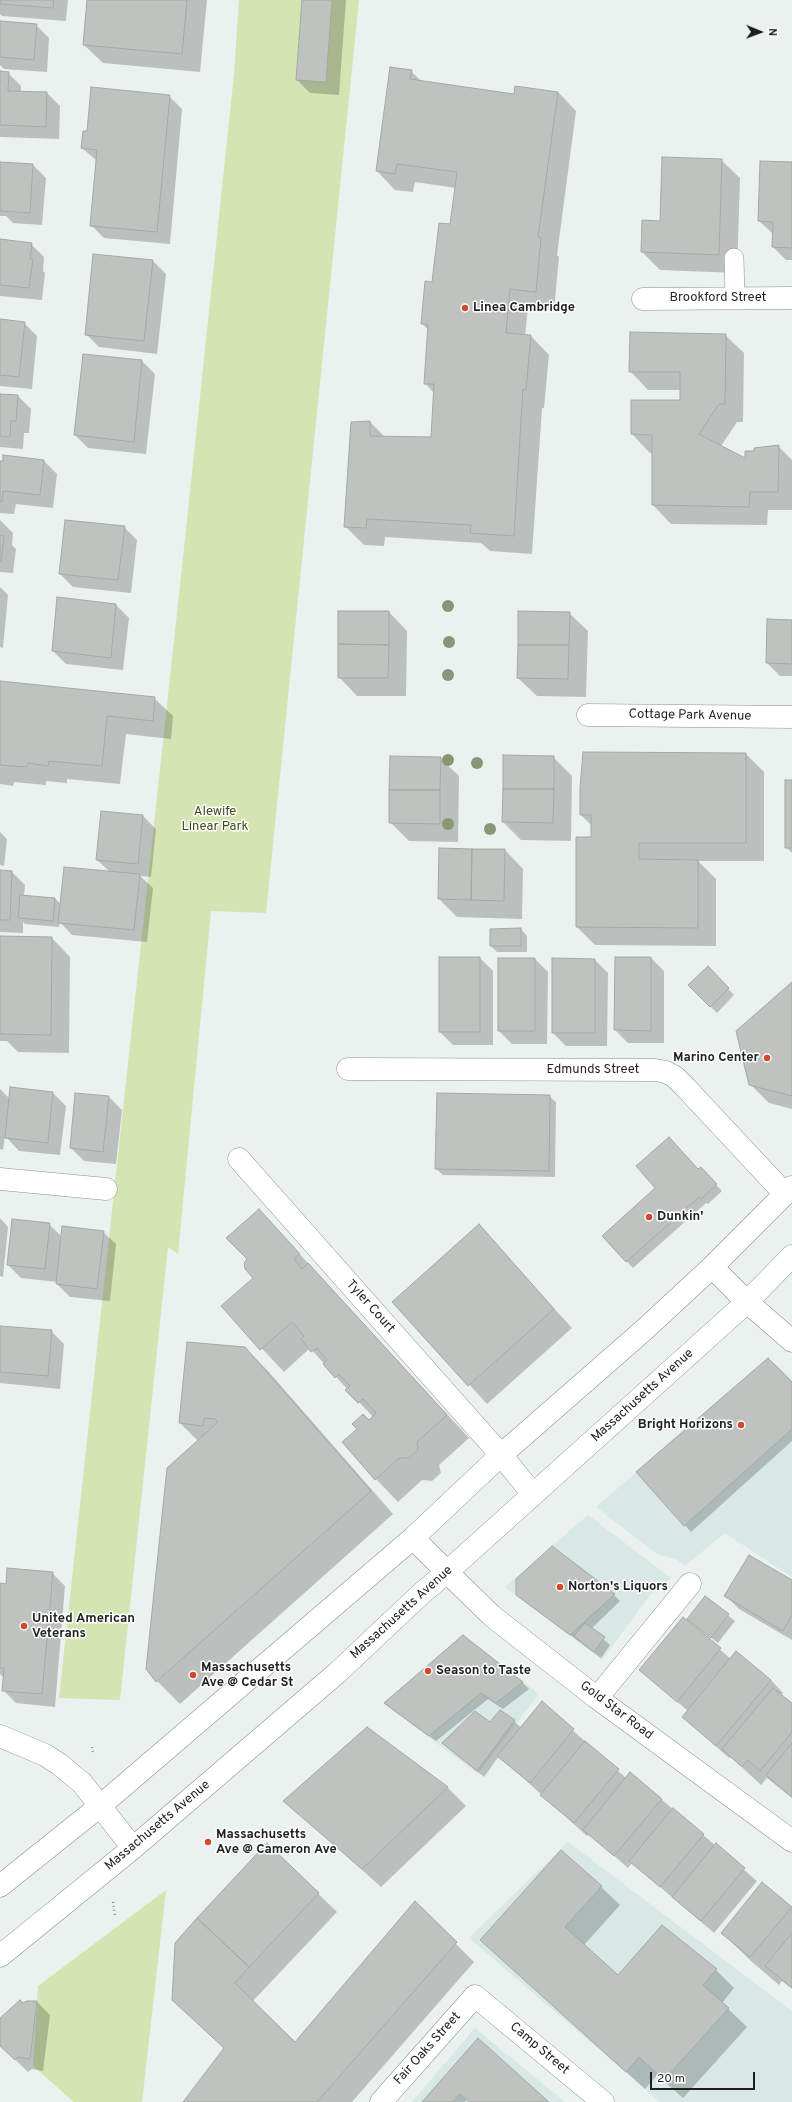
<!DOCTYPE html>
<html>
<head>
<meta charset="utf-8">
<style>
	body { margin:0 }
	#map { position:relative; width:792px; height:2102px; overflow:hidden; background:#eaf1ef; font-family:Overpass,sans-serif }
	canvas { display:block }
	.north { position:absolute; left:740px; top:12px; width:40px; height:40px; -webkit-text-stroke:3px #fff; paint-order:stroke; rotate:91deg; font-size:11px; font-weight:700; line-height:16px; text-align:center; color:#1e201f }
	.north::after { content:''; display:block; margin:auto; width:14px; height:18px; background:#1e201f; clip-path:polygon(50% 0,100% 100%,50% 72%,0 100%) }
	.scale { position:absolute; left:650px; top:2072px; width:105px; height:18px; box-sizing:border-box; border:2px solid #1e201f; border-top:0; padding-left:5px; font-size:12px; line-height:14px; white-space:nowrap; color:#1e201f; -webkit-text-stroke:3px #fff; paint-order:stroke }
</style>
</head>
<body>
<div id="map">
<canvas width="792" height="2102"></canvas>
<div class="north">N</div>
<div class="scale">20 m</div>
</div>
<script>
const context = document.querySelector('canvas').getContext('2d');
context.lineJoin = 'round';
function fillPath(path, color) { context.fillStyle = color; context.fill(path, 'evenodd'); }
const toPath = rows => new Path2D(rows.map(r => 'M' + r).join(''));
function stroke(path, color, width, dash) { context.strokeStyle = color; context.lineWidth = width; context.lineCap = dash ? 'butt' : 'round'; context.setLineDash(dash || []); context.stroke(path); }
function label(font, color, halo, rows, align = 'center') {
  context.font = font + ' Overpass,sans-serif'; context.lineWidth = 3; context.setLineDash([]); context.textBaseline = 'middle'; context.strokeStyle = halo; context.fillStyle = color; for (const [text, x, y, turn = 0] of rows) {
    context.save(); context.translate(x, y); context.rotate((+turn || 0) * Math.PI / 180); context.textAlign = isNaN(turn) ? turn : align; if (halo) context.strokeText(text, 0, 0); context.fillText(text, 0, 0); context.restore();
  }
}
fillPath(toPath([
	[768,1358,792,1378,792,1577,725,1533,685,1566,676,1559,657,1554,596,1507],
	[588,1515,671,1578,650,1595,602,1660,505,1587],
	[463,1635,539,1694,478,1774,383,1703],
	[568,1842,792,2011,792,2102,660,2102,469,1938],
	[475,2028,565,2102,412,2102]
]), '#d8e8e4');
fillPath(toPath([
	[239,0,359,0,266,913,211,911,178,1254,168,1247,120,1700,59,1698,186,530,234,74],
	[166,1890,142,2102,74,2102,33,2066,38,1986]
]), '#d4e4b2');
fillPath(toPath([
	[0,0,68,0,66,21,2,16,0,14],
	[88,0,207,0,200,72,103,63,84,45],
	[303,0,346,0,339,95,310,93,297,80],
	[0,22,36,25,49,38,47,72,4,69,0,65],
	[391,68,411,71,422,82,514,95,558,92,576,111,557,255,559,257,554,310,528,307,525,336,531,336,549,355,544,408,542,408,532,554,490,551,481,543,385,537,384,546,364,545,345,526,370,422,385,437,432,438,434,393,425,383,429,330,422,324,451,226,456,188,415,182,413,192,395,190,377,171],
	[0,72,8,73,21,86,21,92,47,93,60,106,59,139,0,137],
	[169,96,182,109,170,244,104,238,91,225,97,161,82,148,88,132],
	[721,160,740,178,737,273,660,270,642,252,661,222],
	[0,163,33,165,46,178,42,225,13,223,6,216,0,216],
	[792,163,792,260,786,260,773,247,773,234,759,221],
	[0,240,31,244,44,257,43,271,45,273,42,300,0,296],
	[153,261,166,274,157,354,99,347,86,334],
	[0,320,24,323,37,336,32,389,0,386],
	[725,335,744,353,743,422,737,422,721,446,746,459,778,446,792,460,792,510,768,510,767,525,671,524,653,505,653,453,650,453,632,434,632,401,681,401,681,390,648,390,630,371],
	[142,361,155,374,146,454,88,448,75,435],
	[0,395,18,396,31,409,29,433,24,433,23,449,0,447],
	[4,456,44,461,57,474,53,508,16,504,14,514,0,513,0,462,4,462],
	[0,520,13,533,12,545,16,549,13,573,0,572],
	[124,527,137,540,131,593,73,587,60,574],
	[0,587,8,595,3,648,0,647],
	[116,605,129,618,123,670,66,664,53,651],
	[389,612,407,631,406,696,357,696,339,677],
	[569,613,588,631,586,697,537,696,518,678],
	[768,620,792,621,792,676,780,676,767,663],
	[0,682,154,698,173,716,171,739,126,734,120,784,67,779,67,783,46,781,46,785,14,782,13,786,0,784],
	[746,754,764,772,764,861,698,861,716,879,716,946,595,945,577,927,592,838,592,826,581,815],
	[553,757,572,776,571,841,521,840,503,822],
	[440,758,459,776,458,842,409,841,390,822],
	[792,781,792,853,786,847],
	[102,812,143,816,156,829,151,877,140,876,153,888,147,942,72,935,60,922,59,927,25,924,23,922,23,933,0,932,0,871,12,872,25,885,24,896,55,898,61,905,110,872,97,860],
	[0,832,7,839,4,866,0,865],
	[440,849,505,850,523,869,522,919,457,917,439,899],
	[521,929,527,936,527,952,497,952,491,946],
	[0,937,52,938,70,957,69,1053,18,1052,7,1041,0,1041],
	[480,958,493,971,493,1045,453,1045,440,1032],
	[616,958,651,958,664,971,664,1043,628,1043,615,1030],
	[535,959,548,972,547,1044,512,1044,499,1031],
	[553,959,595,960,608,973,607,1046,566,1046,553,1033],
	[708,968,734,995,717,1013,689,985],
	[792,983,792,1109,769,1103,750,1084],
	[0,1089,10,1099,53,1093,66,1106,60,1155,19,1151,5,1136,3,1150,0,1149],
	[76,1094,109,1097,122,1110,116,1164,84,1161,71,1148],
	[549,1096,556,1102,555,1177,443,1175,436,1169],
	[699,1170,707,1175,722,1191,708,1204,706,1203,633,1268,603,1236],
	[259,1210,469,1438,439,1465,441,1473,432,1481,422,1480,398,1502,376,1479,358,1429,373,1417,347,1389,310,1348,284,1372,222,1306,254,1278,248,1259],
	[0,1218,8,1227,3,1277,0,1276],
	[49,1224,62,1237,103,1232,116,1244,110,1301,70,1297,57,1284,57,1282,21,1278,8,1265],
	[479,1226,572,1328,487,1404,394,1302],
	[0,1327,51,1331,64,1344,60,1389,0,1383],
	[245,1348,268,1371,393,1514,180,1704,157,1681,198,1441,180,1423],
	[792,1383,792,1441,691,1532,637,1472],
	[52,1573,65,1586,55,1707,16,1703,3,1690,4,1678,0,1674,0,1584,6,1585],
	[792,1581,792,1640,739,1609,726,1596],
	[517,1595,614,1595,620,1601,591,1629,610,1645,601,1658],
	[705,1597,735,1621,718,1643,688,1619],
	[683,1618,731,1659,771,1680,783,1693,781,1696,792,1705,792,1798,767,1778,761,1785,731,1757,729,1758,683,1717,688,1711,640,1670],
	[522,1682,529,1689,503,1709,488,1699,436,1741,392,1709],
	[542,1703,626,1778,661,1799,757,1881,714,1933,632,1863,628,1868,589,1834,587,1836,499,1756,484,1777,443,1743,490,1723,501,1711,522,1728],
	[367,1728,448,1788,466,1806,381,1887,285,1801],
	[267,1844,337,1912,252,2002,295,2043,415,1903,474,1962,352,2102,184,2102,225,2049,173,2000],
	[763,1884,792,1908,792,1989,782,1981,779,1985,751,1961,722,1933],
	[601,1887,620,1905,584,1945,618,1976,716,1970,734,1988,722,2003,747,2027,683,2098,657,2075,645,2089,481,1940],
	[37,2002,50,2015,43,2071,32,2069,28,2072,0,2045,0,2019,23,2005],
	[478,2040,548,2102,470,2102,467,2099,465,2102,424,2102]
]), '#0003');
const building = toPath([
	[0,0,54,0,53,8,0,4,0,0],
	[87,0,187,0,182,54,83,45,87,0],
	[302,0,332,0,326,82,296,80,302,0],
	[0,21,37,24,34,60,0,57,0,21],
	[390,67,412,70,410,79,514,94,515,86,558,92,538,237,541,238,536,292,510,289,506,333,531,335,526,390,523,389,514,536,470,533,471,525,367,519,366,528,344,527,351,422,370,421,370,436,431,437,434,384,424,384,428,324,421,324,425,281,432,282,439,223,450,224,457,172,397,164,395,174,376,171,390,67],
	[0,71,9,72,8,91,47,92,46,127,0,125,0,71],
	[91,87,170,95,157,232,90,226,97,150,81,148,83,131,87,131,91,87],
	[662,157,722,159,719,255,641,252,642,220,660,221,662,157],
	[760,161,792,162,792,248,772,247,773,222,758,221,760,161],
	[0,162,33,164,30,213,0,211,0,162],
	[0,239,32,243,30,259,33,259,29,288,0,285,0,239],
	[93,254,153,260,144,341,85,335,93,254],
	[0,319,25,322,19,377,0,375,0,319],
	[630,332,726,334,725,404,719,404,699,434,745,458,745,451,754,451,754,448,779,445,778,492,750,492,749,507,652,505,652,435,631,434,631,400,680,400,680,372,629,372,630,332],
	[83,354,142,360,134,442,74,435,83,354],
	[0,394,18,395,16,421,11,421,10,437,0,436,0,394],
	[3,455,44,460,40,495,3,491,2,502,0,502,0,461,3,461,3,455],
	[65,520,125,526,118,580,59,574,65,520],
	[0,535,4,536,1,561,0,561,0,535],
	[57,597,116,604,111,658,52,651,57,597],
	[338,611,389,611,389,645,338,644,338,611],
	[518,611,570,612,569,645,518,645,518,611],
	[767,619,792,620,792,664,766,663,767,619],
	[338,644,389,645,388,678,338,678,338,644],
	[518,645,569,645,568,679,517,678,518,645],
	[0,681,155,697,153,721,107,716,102,766,49,761,48,766,28,763,27,767,0,765,0,681],
	[583,752,746,753,746,843,639,843,639,859,698,860,698,928,576,927,576,837,591,837,591,815,580,815,580,788,583,752],
	[503,755,554,756,554,789,503,789,503,755],
	[390,756,441,757,440,790,389,790,390,756],
	[785,780,792,780,792,848,785,848,785,780],
	[503,789,554,789,553,823,502,822,503,789],
	[389,790,440,790,440,824,389,823,389,790],
	[101,811,143,815,138,864,96,860,101,811],
	[439,848,472,849,471,900,438,899,439,848],
	[472,849,505,849,504,901,471,900,472,849],
	[64,867,140,874,134,930,58,923,64,867],
	[0,870,12,871,10,920,0,920,0,870],
	[20,895,55,898,53,921,18,918,20,895],
	[521,928,521,946,490,946,490,929,521,928],
	[0,936,52,937,51,1035,0,1034,0,936],
	[439,957,480,957,480,1032,439,1032,439,957],
	[615,957,651,957,651,1031,614,1030,615,957],
	[498,958,535,958,535,1031,498,1031,498,958],
	[552,958,595,959,595,1033,552,1033,552,958],
	[708,966,729,988,710,1007,688,985,708,966],
	[792,982,792,1096,749,1085,736,1031,792,982],
	[10,1087,53,1092,48,1143,5,1138,10,1087],
	[75,1093,109,1096,103,1152,70,1148,75,1093],
	[437,1093,550,1095,549,1171,435,1169,437,1093],
	[669,1137,698,1169,701,1167,717,1184,701,1199,699,1197,626,1262,602,1236,655,1188,636,1166,669,1137],
	[259,1209,300,1254,294,1259,302,1269,308,1263,447,1415,417,1442,418,1450,409,1458,399,1458,375,1480,342,1442,357,1429,352,1424,363,1414,369,1420,376,1413,363,1399,358,1403,345,1390,350,1386,339,1374,335,1378,323,1364,327,1360,317,1348,311,1352,301,1339,304,1336,292,1322,260,1350,221,1306,253,1278,245,1269,244,1263,247,1259,226,1238,259,1209],
	[12,1219,50,1223,45,1269,7,1265,12,1219],
	[479,1224,554,1309,468,1386,392,1302,479,1224],
	[62,1226,104,1231,97,1289,56,1284,62,1226],
	[0,1326,52,1330,48,1376,0,1372,0,1326],
	[187,1342,245,1347,371,1491,156,1682,146,1669,167,1468,218,1422,215,1419,204,1418,203,1426,179,1423,187,1342],
	[768,1358,792,1382,792,1429,684,1526,636,1472,768,1358],
	[552,1546,615,1594,570,1635,516,1595,516,1579,552,1546],
	[749,1555,792,1580,792,1615,783,1631,724,1596,749,1555],
	[7,1568,53,1572,42,1694,2,1691,4,1668,0,1668,0,1583,6,1584,7,1568],
	[705,1596,729,1614,711,1638,687,1619,705,1596],
	[683,1617,721,1648,677,1702,639,1670,683,1617],
	[585,1623,605,1637,594,1652,574,1636,585,1623],
	[463,1635,523,1682,496,1703,481,1693,429,1736,384,1703,463,1635],
	[736,1651,771,1680,716,1746,682,1717,736,1651],
	[773,1688,792,1703,792,1732,760,1771,748,1760,742,1767,722,1749,773,1688],
	[542,1701,574,1729,530,1783,497,1756,542,1701],
	[500,1710,515,1720,477,1771,442,1743,475,1711,490,1722,500,1710],
	[367,1727,448,1787,362,1869,283,1801,367,1727],
	[585,1741,619,1769,574,1823,540,1795,585,1741],
	[792,1743,792,1797,766,1775,792,1743],
	[630,1772,662,1799,614,1856,583,1830,630,1772],
	[673,1808,704,1834,660,1887,629,1861,673,1808],
	[267,1843,319,1893,249,1967,197,1918,267,1843],
	[716,1843,745,1868,701,1921,672,1897,716,1843],
	[561,1850,602,1886,565,1927,618,1975,662,1925,717,1969,703,1985,729,2008,664,2080,639,2057,626,2072,480,1940,561,1850],
	[762,1882,792,1907,750,1957,721,1933,762,1882],
	[415,1901,457,1942,317,2102,183,2102,224,2048,172,2000,175,1943,197,1918,249,1967,235,1983,295,2042,415,1901],
	[792,1933,792,1986,791,1987,765,1966,792,1933],
	[20,2000,23,2003,27,2001,37,2001,30,2059,18,2057,15,2060,0,2046,0,2018,20,2000],
	[478,2038,549,2102,469,2102,460,2094,453,2102,422,2102,478,2038]
]);
fillPath(building, '#bfc3bf');
stroke(building, '#a5a9a6', 1);
const lane = toPath([
	[734,258,735,297]
]);
const street = toPath([
	[643,299,792,298],
	[588,715,792,717],
	[348,1069,655,1070,666,1072,675,1077,686,1088,785,1194],
	[239,1159,501,1455],
	[0,1179,106,1189],
	[747,1302,792,1341],
	[447,1572,492,1616,597,1698,792,1841],
	[597,1698,690,1584],
	[381,2102,475,1996,603,2102]
]);
const secondary = toPath([
	[0,1736,45,1755,59,1764,82,1783,100,1806]
]);
const primary = toPath([
	[712,1267,747,1302],
	[501,1455,533,1494],
	[413,1538,447,1572],
	[100,1806,133,1848],
	[0,1886,100,1806,413,1538,501,1455,644,1330,712,1267,792,1187],
	[0,1956,133,1848,337,1673,422,1593,447,1572,747,1302,792,1256]
]);
stroke(lane, '#8b9190', 20);
stroke(street, '#8b9190', 23);
stroke(secondary, '#8b9190', 23);
stroke(primary, '#8b9190', 23);
stroke(toPath([
	[92,1747,93,1753],
	[113,1902,115,1916]
]), '#969b99', 2.5, [1, 3]);
stroke(lane, '#fff', 19);
stroke(street, '#fff', 22);
stroke(secondary, '#fff', 22);
stroke(primary, '#fff', 22);
context.fillStyle = '#8a9577';
for (const [x, y] of [
	[448,606],
	[449,642],
	[448,675],
	[448,760],
	[477,763],
	[448,824],
	[490,829]
]) { context.beginPath(); context.arc(x, y, 6, 0, 2 * Math.PI); context.fill(); }
for (const [x, y, r, color] of [
	[465,308,4,"#d4492d"],
	[767,1058,4,"#d4492d"],
	[649,1217,4,"#d4492d"],
	[741,1425,4,"#d4492d"],
	[560,1587,4,"#d4492d"],
	[24,1626,4,"#d4492d"],
	[428,1671,4,"#d4492d"],
	[193,1675,4,"#d4492d"],
	[208,1842,4,"#d4492d"]
]) { const dot = new Path2D(); dot.arc(x, y, r, 0, 2 * Math.PI); context.fillStyle = color; context.fill(dot); stroke(dot, '#fff', 1.5); }
label('13px', '#1e201f', '#fff', [
	["Brookford Street",718,298],
	["Cottage Park Avenue",690,716,1],
	["Edmunds Street",593,1070],
	["Tyler Court",370,1307,48],
	["Massachusetts Avenue",643,1396,-42],
	["Massachusetts Avenue",402,1613,-42],
	["Gold Star Road",616,1711,37],
	["Massachusetts Avenue",158,1826,-40],
	["Fair Oaks Street",428,2049,-48],
	["Camp Street",539,2049,40]
]);
label('bold 13px', '#1e201f', '#fff', [
	["Linea Cambridge",473,308],
	["Marino Center",759,1058,"right"],
	["Dunkin'",657,1217],
	["Bright Horizons",733,1425,"right"],
	["Norton's Liquors",568,1587],
	["United American",32,1619],
	["Veterans",32,1634],
	["Massachusetts",201,1668],
	["Ave @ Cedar St",201,1683],
	["Season to Taste",436,1671],
	["Massachusetts",216,1835],
	["Ave @ Cameron Ave",216,1850]
], 'left');
label('13px', '#3c4914', '#fff', [
	["Alewife",215,812],
	["Linear Park",215,827]
]);
</script>
</body>
</html>
